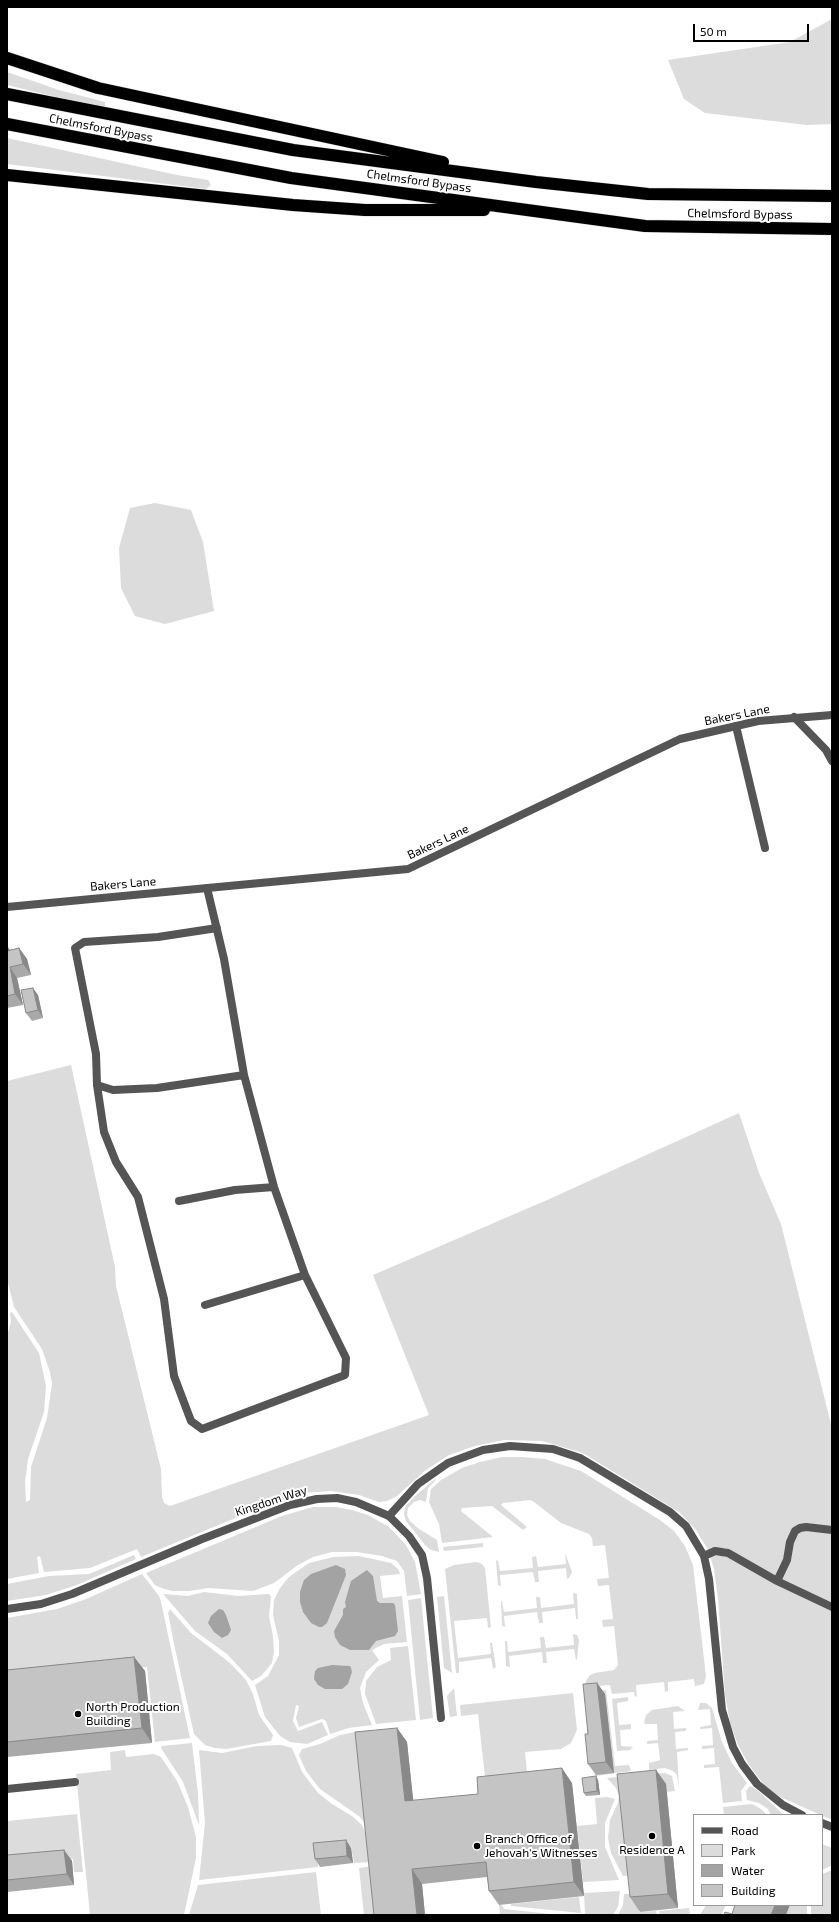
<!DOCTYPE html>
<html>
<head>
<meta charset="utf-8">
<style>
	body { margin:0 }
	#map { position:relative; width:839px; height:1922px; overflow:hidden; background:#fff; font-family:"Exo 2",sans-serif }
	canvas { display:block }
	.frame { position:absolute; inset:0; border:8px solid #000; pointer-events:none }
	.legend { position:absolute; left:693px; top:1814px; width:130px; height:92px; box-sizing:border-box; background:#fff; border:1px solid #999; margin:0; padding:5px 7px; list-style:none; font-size:12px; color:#000 }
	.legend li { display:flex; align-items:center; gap:8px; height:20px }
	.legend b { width:20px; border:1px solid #999 }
	.scale { position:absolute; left:693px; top:24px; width:116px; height:18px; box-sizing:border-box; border:2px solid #000; border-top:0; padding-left:5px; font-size:12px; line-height:14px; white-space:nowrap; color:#000; -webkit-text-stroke:3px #fff; paint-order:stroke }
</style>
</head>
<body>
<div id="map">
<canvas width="839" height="1922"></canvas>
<div class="frame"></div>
<ul class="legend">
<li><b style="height:5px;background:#555"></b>Road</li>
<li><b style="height:11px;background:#dcdcdc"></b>Park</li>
<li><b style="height:11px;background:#a3a3a3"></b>Water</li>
<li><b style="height:11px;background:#c4c4c4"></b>Building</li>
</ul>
<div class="scale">50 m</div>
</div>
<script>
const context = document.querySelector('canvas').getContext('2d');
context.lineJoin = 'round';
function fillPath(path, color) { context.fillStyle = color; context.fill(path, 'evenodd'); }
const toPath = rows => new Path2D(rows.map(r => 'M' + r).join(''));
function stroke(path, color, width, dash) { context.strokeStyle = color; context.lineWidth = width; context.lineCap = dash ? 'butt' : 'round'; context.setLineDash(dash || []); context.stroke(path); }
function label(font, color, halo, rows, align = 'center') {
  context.font = font + ' "Exo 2",sans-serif'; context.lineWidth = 4; context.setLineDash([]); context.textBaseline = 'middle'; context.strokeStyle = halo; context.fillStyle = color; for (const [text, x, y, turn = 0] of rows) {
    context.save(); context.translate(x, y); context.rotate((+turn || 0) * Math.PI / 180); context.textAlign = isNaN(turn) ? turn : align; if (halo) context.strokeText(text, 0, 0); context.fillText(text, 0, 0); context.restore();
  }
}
fillPath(toPath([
	[832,19,832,124,807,125,705,113,684,99,668,60,790,42],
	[7,72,59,90,105,102,105,106,97,107,7,85],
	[7,138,177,175,208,180,211,185,206,189,7,164],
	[155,503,191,510,203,542,214,611,165,624,135,616,121,588,119,548,130,508],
	[71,1065,115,1267,116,1286,161,1469,162,1497,164,1503,170,1506,429,1415,373,1275,547,1200,739,1113,759,1173,781,1224,832,1428,832,1527,799,1526,776,1577,725,1548,708,1550,696,1530,679,1512,583,1453,542,1441,504,1440,475,1446,449,1455,426,1470,397,1496,387,1501,379,1502,359,1495,331,1491,304,1493,267,1505,141,1557,137,1549,90,1568,44,1572,40,1556,37,1557,39,1573,7,1579,7,1336,11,1322,10,1313,12,1312,39,1353,46,1386,44,1412,28,1459,25,1482,26,1502,30,1500,31,1467,47,1418,52,1384,50,1372,42,1349,14,1307,7,1279,7,1081],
	[502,1457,522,1457,545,1459,581,1471,660,1520,674,1531,685,1546,693,1565,706,1676,704,1684,695,1686,694,1679,668,1682,668,1691,665,1692,664,1682,636,1685,637,1696,635,1697,634,1692,612,1694,610,1685,586,1687,586,1681,590,1675,595,1673,614,1670,618,1665,614,1626,603,1627,602,1620,613,1619,609,1585,598,1586,597,1579,609,1578,605,1545,593,1546,592,1538,589,1534,561,1523,534,1502,530,1500,503,1503,501,1505,527,1527,523,1530,492,1506,462,1508,461,1511,493,1537,442,1543,439,1524,429,1502,431,1489,441,1480,462,1468,480,1462],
	[435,1479,436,1480,428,1488,426,1502,420,1500,414,1502,408,1508,407,1515,410,1521,419,1529,437,1540,439,1552,431,1550,425,1545,406,1521,404,1514,405,1507,413,1498],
	[313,1507,336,1507,352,1510,368,1515,389,1527,406,1545,415,1562,421,1594,407,1596,404,1571,397,1561,382,1556,357,1552,332,1552,313,1557,298,1565,274,1583,253,1591,208,1588,189,1591,172,1591,161,1588,155,1585,146,1573,282,1516],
	[800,1531,832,1532,832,1603,781,1580,791,1559,793,1541],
	[483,1543,483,1547,444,1551,443,1547],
	[565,1553,572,1572,569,1578,567,1579,566,1568,538,1571,539,1582,535,1582,533,1572,500,1575,501,1586,498,1585,496,1561,498,1560,500,1571,533,1568,532,1557,536,1556,538,1567,566,1564],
	[134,1555,136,1559,77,1585,46,1595,7,1601,7,1584,49,1576,89,1574],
	[715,1555,727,1557,775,1584,832,1611,832,1820,778,1796,764,1785,749,1765,738,1745,730,1723,725,1695,718,1599,714,1569,710,1556],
	[359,1556,391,1563,399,1570,400,1574,380,1576,383,1598,402,1596,407,1642,384,1644,372,1650,379,1660,366,1672,360,1688,363,1703,372,1725,349,1728,330,1734,326,1721,322,1719,299,1727,296,1718,299,1706,296,1705,293,1721,298,1731,322,1722,328,1735,307,1744,290,1742,280,1736,265,1717,255,1685,268,1676,279,1655,279,1641,273,1615,274,1600,280,1588,289,1577,309,1563,333,1557],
	[476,1562,482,1564,485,1568,491,1627,488,1628,487,1618,454,1621,458,1658,491,1654,490,1643,492,1643,496,1667,493,1669,491,1658,459,1662,459,1673,456,1673,445,1569,454,1565],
	[142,1574,159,1596,161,1602,190,1738,155,1742,147,1667,7,1681,7,1618,57,1609,86,1599],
	[204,1592,238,1596,269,1594,271,1597,269,1616,273,1636,274,1652,272,1663,261,1676,252,1681,227,1654,195,1631,163,1594,188,1596],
	[573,1593,577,1594,578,1619,576,1619,575,1608,542,1612,543,1623,539,1623,537,1612,504,1616,505,1627,502,1626,501,1601,502,1601,504,1612,537,1608,536,1597,540,1597,541,1608,574,1604],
	[444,1596,452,1673,444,1668,437,1597],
	[421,1598,433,1718,420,1720,408,1600],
	[170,1609,191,1633,230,1663,246,1680,253,1694,259,1715,273,1735,271,1741,226,1749,215,1748,205,1745,194,1734,174,1644,168,1613],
	[573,1634,577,1635,579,1640,577,1659,576,1660,574,1649,546,1652,547,1663,543,1663,542,1652,509,1656,510,1667,506,1666,505,1641,507,1641,508,1652,541,1648,540,1637,544,1637,546,1648,574,1645],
	[408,1646,416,1720,376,1724,365,1694,366,1681,377,1667,391,1660,390,1648],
	[454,1688,457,1716,450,1717,447,1696],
	[606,1690,615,1766,629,1765,631,1771,596,1776,589,1738,586,1692],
	[573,1693,577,1730,571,1743,561,1749,525,1752,528,1782,486,1786,478,1714,461,1716,460,1705],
	[628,1697,628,1701,617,1703,619,1725,631,1724,631,1729,620,1730,621,1746,633,1747,630,1750,617,1751,612,1699],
	[700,1703,706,1703,712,1708,722,1742,732,1763,747,1783,741,1791,742,1801,723,1803,719,1767,704,1768,704,1765,715,1764,714,1748,702,1749,702,1746,713,1745,712,1728,700,1729,700,1727,711,1725,710,1709,698,1710],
	[678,1706,685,1711,673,1712,674,1729,686,1728,686,1731,675,1732,676,1749,688,1748,688,1750,677,1752,679,1788,677,1775,673,1771,665,1768,649,1770,649,1763,660,1760,658,1743,647,1744,647,1741,658,1740,657,1724,645,1724,644,1722,646,1715,652,1710],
	[360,1731,371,1832,360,1817,320,1789,306,1771,299,1755,302,1749,320,1744,340,1735],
	[192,1743,198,1793,199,1825,183,1782,161,1748,162,1746],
	[281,1745,292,1748,302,1772,318,1793,332,1804,352,1816,362,1825,372,1845,373,1862,354,1863,351,1847,317,1851,318,1867,199,1880,205,1823,199,1750,222,1753,257,1746],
	[125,1750,126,1757,154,1754,161,1757,177,1781,188,1807,196,1837,196,1858,184,1915,90,1915,76,1774,111,1770,110,1752],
	[665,1773,672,1776,675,1791,667,1792,666,1784,651,1786,650,1774],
	[637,1775,636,1875,623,1876,611,1853,608,1838,610,1820,618,1803,619,1796,616,1788,607,1778],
	[750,1786,756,1789,784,1815,771,1815,768,1809,759,1803,747,1800,746,1791],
	[607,1797,615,1799,605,1823,605,1847,619,1880,583,1882,577,1826,597,1824,595,1798],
	[752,1804,761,1809,767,1815,724,1815,723,1807],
	[77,1814,83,1872,74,1872,73,1859,7,1866,7,1821],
	[822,1844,832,1848,832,1865,822,1870],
	[374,1866,379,1915,364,1915,359,1868],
	[832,1870,832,1915,811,1915,811,1905,822,1905,822,1874],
	[316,1872,321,1915,189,1915,198,1885],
	[620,1891,618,1907,613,1915,585,1914,584,1893],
	[624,1894,637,1894,639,1912,656,1911,657,1915,618,1915,623,1905],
	[579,1897,581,1913,511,1906,511,1904],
	[499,1905,502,1905,504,1909,560,1915,500,1915],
	[706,1905,726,1905,721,1915,700,1915],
	[790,1905,807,1905,807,1915,786,1915],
	[689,1908,690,1915,660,1915,659,1911]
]), '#dcdcdc');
fillPath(toPath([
	[336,1565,345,1569,346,1575,327,1623,322,1627,319,1627,311,1623,303,1612,300,1602,300,1592,304,1580,311,1574],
	[367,1570,373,1576,377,1601,380,1603,393,1603,395,1605,398,1631,395,1636,376,1641,369,1650,350,1650,340,1645,335,1637,334,1631,343,1615,343,1609,346,1607,345,1602,351,1581],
	[219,1609,223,1610,226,1615,231,1630,228,1635,222,1638,214,1632,208,1623,211,1616],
	[332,1665,350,1666,351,1668,352,1672,348,1684,342,1689,325,1689,318,1685,314,1679,315,1671,318,1668]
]), '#a3a3a3');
const highway = toPath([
	[7,58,98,88,443,162],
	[7,94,293,150,536,182,648,194,832,196],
	[7,124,291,178,645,226,832,229],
	[7,175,293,205,365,210,484,210]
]);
stroke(highway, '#dbdbdb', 13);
stroke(toPath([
	[794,717,826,750,832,761],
	[736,726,765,848],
	[217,928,158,937,84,942,75,948,96,1054,97,1085,104,1132,116,1162,138,1197,164,1299,174,1376,191,1421,202,1429,345,1375,346,1358,305,1275,274,1187,244,1075],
	[97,1085,113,1090,157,1088,244,1075,224,959,207,888],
	[179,1201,235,1190,274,1187],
	[205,1305,305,1275],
	[389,1516,418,1484,448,1463,483,1450,510,1446,553,1449,580,1458,670,1512,686,1526,704,1556,709,1579,722,1710,733,1747,742,1764,757,1784,783,1805,802,1815],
	[704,1556,715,1551,728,1553,777,1581,832,1607],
	[777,1581,787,1560,790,1542,795,1531,800,1528,806,1527,832,1530],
	[7,1789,75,1782],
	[822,1823,832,1827]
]), '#555', 8);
stroke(toPath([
	[7,907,408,869,680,739,758,721,832,715],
	[7,1609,41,1604,72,1594,202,1539,290,1505,317,1499,337,1498,356,1502,389,1516,409,1536,422,1555,427,1578,441,1718]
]), '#555', 8);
stroke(highway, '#000', 12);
fillPath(toPath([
	[7,946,10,950,19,948,27,959,31,975,17,978,23,1005,7,1008],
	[38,995,43,1018,32,1021,26,1013],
	[134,1657,145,1671,152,1743,7,1757,7,1670],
	[597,1683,605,1694,614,1773,596,1775,588,1764,588,1734],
	[397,1728,407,1742,413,1801,478,1794,572,1783,584,1896,499,1905,489,1891,487,1877,422,1884,425,1915,374,1915],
	[656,1770,666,1784,678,1908,640,1912,630,1897],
	[596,1776,598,1780,600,1795,586,1796,584,1793],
	[351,1848,353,1863,320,1867,315,1859],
	[64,1850,72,1861,74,1885,7,1892,7,1855]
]), '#a9a9a9');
fillPath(toPath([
	[7,946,12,954,7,952],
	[19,948,27,959,31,975,23,964],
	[10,967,17,978,23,1005,15,994],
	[33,988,38,995,43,1018,38,1010],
	[134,1657,145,1671,152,1743,142,1728],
	[597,1683,605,1694,614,1773,606,1762],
	[397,1728,407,1742,415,1816,405,1801],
	[562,1768,572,1783,584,1896,574,1882],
	[656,1770,666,1784,678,1908,668,1894],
	[596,1776,598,1780,600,1795,597,1791],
	[346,1840,351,1848,353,1863,347,1856],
	[64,1850,72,1861,74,1885,67,1874],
	[412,1869,422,1884,425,1915,417,1915],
	[775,1905,790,1905,786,1915,771,1915]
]), '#898989');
const building = toPath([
	[19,948,23,964,10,967,15,994,7,996,7,951,19,948],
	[33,988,38,1010,26,1013,21,990,33,988],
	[134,1657,142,1728,7,1742,7,1670,134,1657],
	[597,1683,606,1762,588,1764,585,1734,588,1734,583,1684,597,1683],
	[397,1728,405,1801,478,1794,477,1777,562,1768,574,1882,489,1891,486,1862,412,1869,417,1915,374,1915,355,1732,397,1728],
	[656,1770,668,1894,630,1897,617,1774,656,1770],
	[596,1776,597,1791,584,1793,582,1778,596,1776],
	[346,1840,347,1856,315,1859,313,1843,346,1840],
	[64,1850,67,1874,7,1880,7,1855,64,1850],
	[735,1905,775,1905,771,1915,724,1915,725,1912,732,1914,735,1905]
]);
fillPath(building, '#c4c4c4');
stroke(building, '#898989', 1);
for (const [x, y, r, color] of [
	[78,1714,4,"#000"],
	[652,1836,4,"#000"],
	[477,1846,4,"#000"]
]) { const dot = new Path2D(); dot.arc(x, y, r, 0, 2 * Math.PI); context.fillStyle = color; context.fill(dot); stroke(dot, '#fff', 1.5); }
label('12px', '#000', '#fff', [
	["Chelmsford Bypass",101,128,11],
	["Chelmsford Bypass",419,181,8],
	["Chelmsford Bypass",740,214,1],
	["Bakers Lane",737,715,-11],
	["Bakers Lane",438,842,-25],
	["Bakers Lane",123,884,-5],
	["Kingdom Way",271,1501,-18]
]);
label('12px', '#000', '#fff', [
	["North Production",86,1707],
	["Building",86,1721],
	["Branch Office of",485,1839],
	["Jehovah's Witnesses",485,1853],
	["Residence A",652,1850,"center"]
], 'left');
</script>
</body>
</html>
